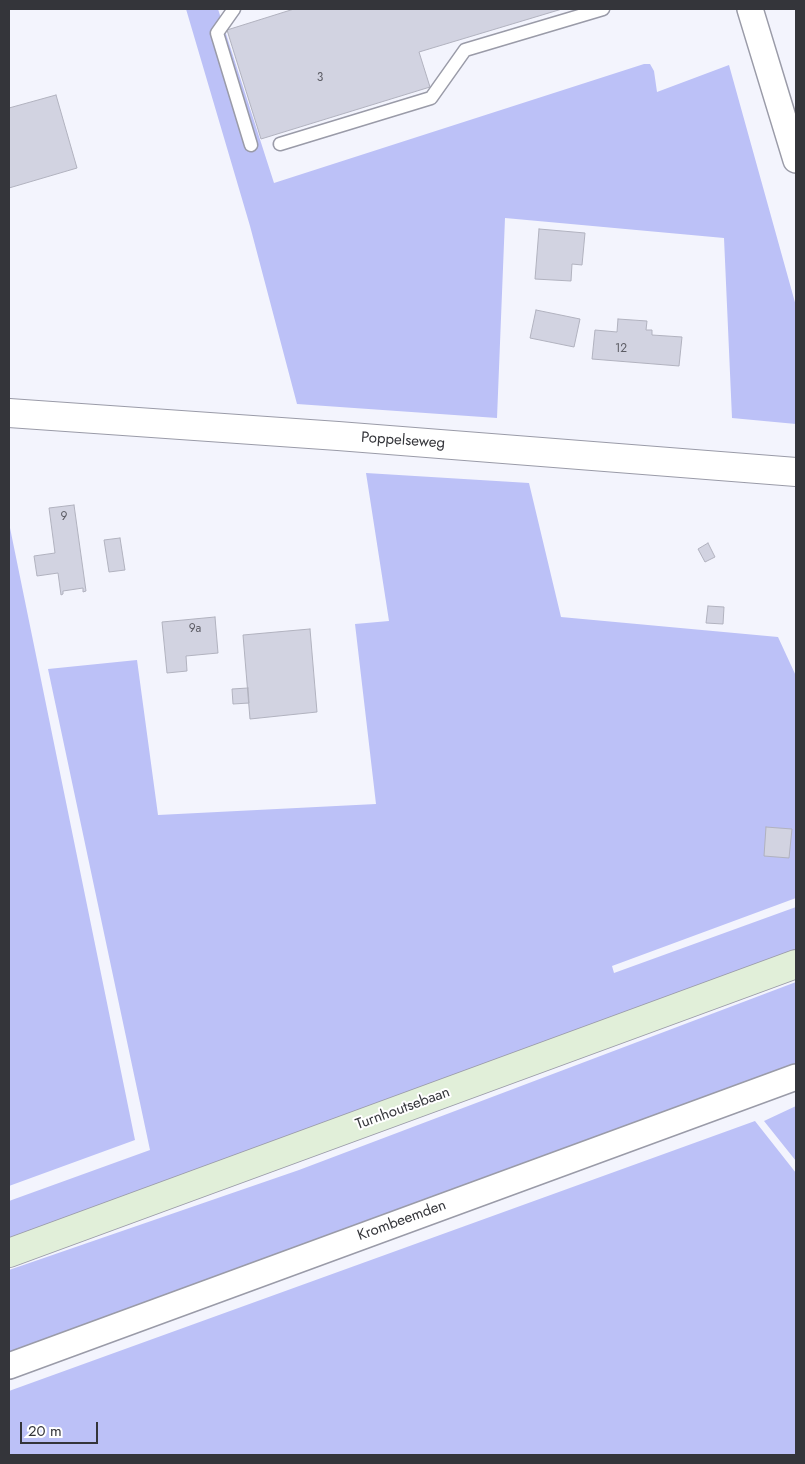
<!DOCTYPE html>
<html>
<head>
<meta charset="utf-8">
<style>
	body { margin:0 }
	#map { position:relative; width:805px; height:1464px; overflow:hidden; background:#f3f4fd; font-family:Jost,sans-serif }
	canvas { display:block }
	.frame { position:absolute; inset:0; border:10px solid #34353a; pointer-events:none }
	.scale { position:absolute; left:20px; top:1422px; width:78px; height:22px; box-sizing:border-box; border:2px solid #34353a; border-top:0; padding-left:6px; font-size:15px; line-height:18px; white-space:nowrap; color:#34353a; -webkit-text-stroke:4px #fff; paint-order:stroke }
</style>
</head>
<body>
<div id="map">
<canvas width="805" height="1464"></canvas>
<div class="frame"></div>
<div class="scale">20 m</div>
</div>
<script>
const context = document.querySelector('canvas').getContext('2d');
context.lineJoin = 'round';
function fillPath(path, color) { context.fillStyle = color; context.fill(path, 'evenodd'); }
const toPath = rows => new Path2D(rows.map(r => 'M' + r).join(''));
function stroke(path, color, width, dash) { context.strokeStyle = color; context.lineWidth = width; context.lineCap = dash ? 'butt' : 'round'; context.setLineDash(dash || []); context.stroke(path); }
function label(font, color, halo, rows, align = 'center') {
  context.font = font + ' Jost,sans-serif'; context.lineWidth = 4; context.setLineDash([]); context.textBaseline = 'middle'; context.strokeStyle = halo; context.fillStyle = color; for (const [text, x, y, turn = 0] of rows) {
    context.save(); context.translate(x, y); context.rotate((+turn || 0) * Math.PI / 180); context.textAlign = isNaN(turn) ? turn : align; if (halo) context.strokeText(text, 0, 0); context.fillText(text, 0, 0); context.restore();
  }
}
fillPath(toPath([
	[186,9,218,9,274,183,644,64,650,64,654,71,657,92,729,65,796,306,796,424,732,418,724,238,505,218,497,418,297,404,250,226],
	[366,473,529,483,561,617,778,637,796,676,796,898,612,966,614,973,796,907,796,951,298,1137,9,1242,9,1201,150,1150,48,669,137,660,158,815,376,804,355,624,389,621],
	[9,523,135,1140,9,1186],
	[796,982,796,1068,9,1356,9,1270,299,1170],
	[796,1106,796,1161,764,1121],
	[755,1121,796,1173,796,1455,9,1455,9,1391]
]), '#bcc1f7');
const building = toPath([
	[294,9,562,9,419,52,430,87,261,139,227,30,294,9],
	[56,95,77,168,9,188,9,108,56,95],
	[539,229,585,233,582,265,572,264,571,281,535,279,539,229],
	[536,310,580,319,574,347,530,338,536,310],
	[618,319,647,321,646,330,652,330,652,335,682,337,679,366,592,359,595,330,617,332,618,319],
	[74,505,86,591,83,592,83,588,63,591,63,594,61,595,58,573,37,576,34,556,55,553,49,508,74,505],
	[120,538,125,570,109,572,104,540,120,538],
	[708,543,715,557,705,562,698,549,708,543],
	[708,606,724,607,723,624,706,623,708,606],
	[215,617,218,653,186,656,187,671,167,673,162,622,215,617],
	[310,629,317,712,250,719,243,635,310,629],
	[248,688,249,703,233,704,232,689,248,688],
	[766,827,792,829,789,858,764,856,766,827]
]);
fillPath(building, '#d2d3e1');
stroke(building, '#b1b2bf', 1);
const service = toPath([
	[234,9,217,33,251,145],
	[280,144,431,98,465,50,603,9]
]);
const minor = toPath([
	[750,9,796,160],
	[9,1366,796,1077]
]);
const tertiary = toPath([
	[9,413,338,436,796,472]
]);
const secondary = toPath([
	[9,1253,796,964]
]);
stroke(service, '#9a9ba8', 15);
stroke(minor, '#9a9ba8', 28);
stroke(tertiary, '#9a9ba8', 30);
stroke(secondary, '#9a9ba8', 30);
stroke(service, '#fff', 12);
stroke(minor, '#fff', 25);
stroke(tertiary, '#fff', 28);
stroke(secondary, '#e1efd9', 28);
label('12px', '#5c5c64', null, [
	["3",320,78],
	["12",621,349],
	["9",64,517],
	["9a",195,629]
]);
label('15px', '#34353a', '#fff', [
	["Poppelseweg",403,441,4],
	["Turnhoutsebaan",403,1109,-20],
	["Krombeemden",402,1221,-20]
]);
</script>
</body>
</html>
